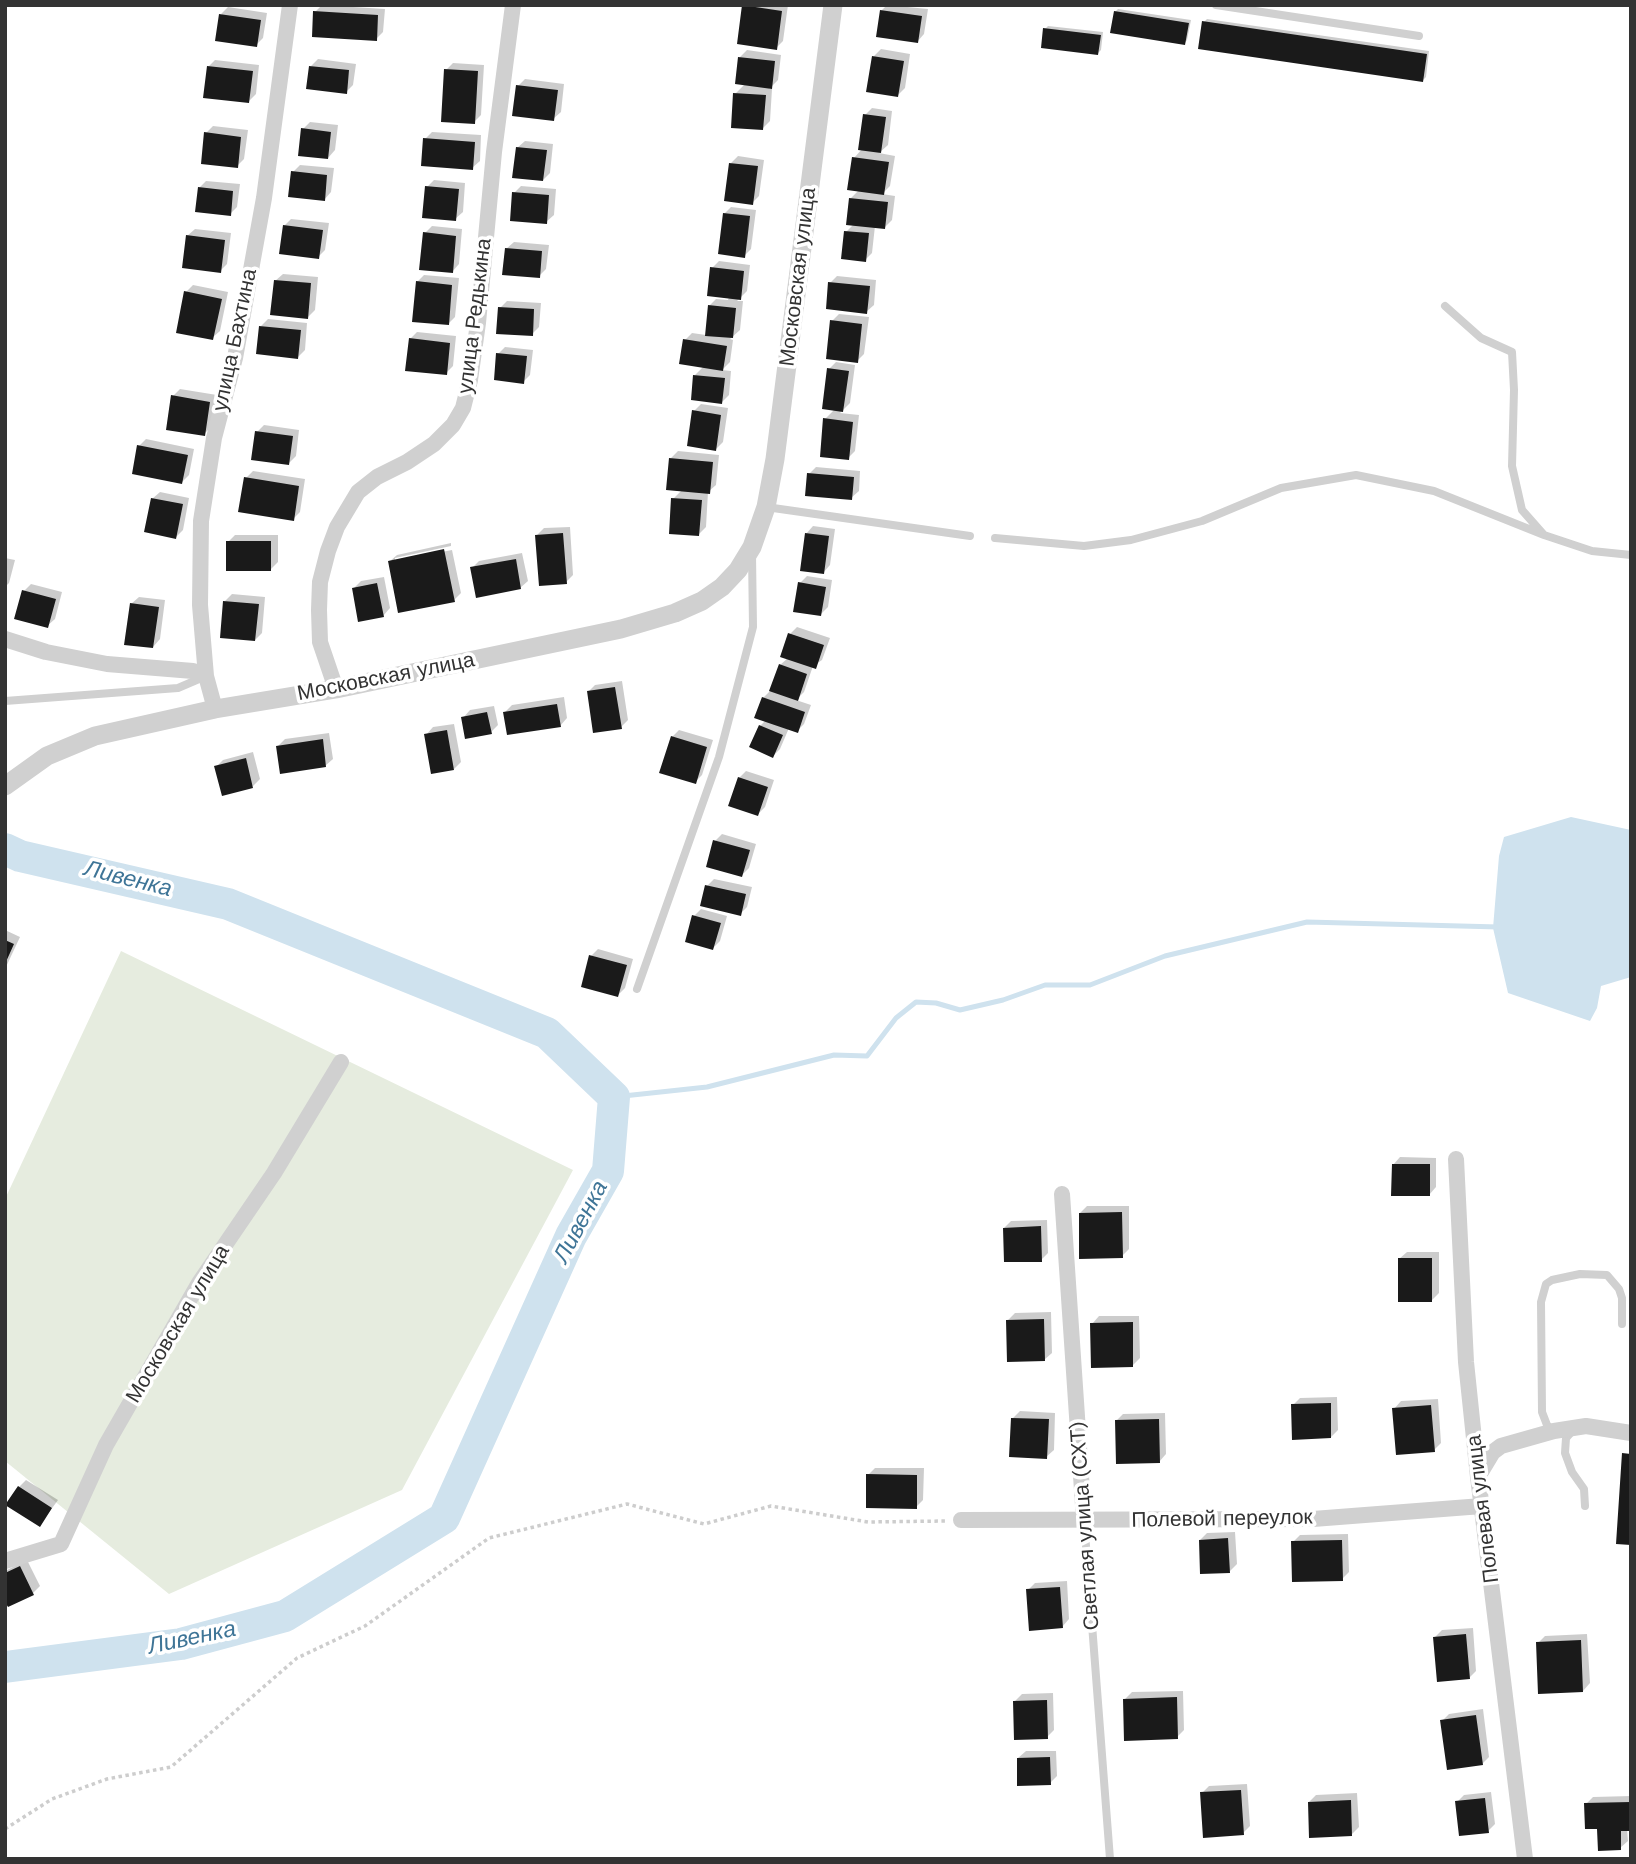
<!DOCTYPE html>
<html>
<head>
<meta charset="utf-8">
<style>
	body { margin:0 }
	#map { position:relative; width:1636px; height:1864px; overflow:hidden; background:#fff; font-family:"Work Sans",sans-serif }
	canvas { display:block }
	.frame { position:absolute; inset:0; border:7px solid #333; pointer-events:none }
</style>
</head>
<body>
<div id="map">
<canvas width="1636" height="1864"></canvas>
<div class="frame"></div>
</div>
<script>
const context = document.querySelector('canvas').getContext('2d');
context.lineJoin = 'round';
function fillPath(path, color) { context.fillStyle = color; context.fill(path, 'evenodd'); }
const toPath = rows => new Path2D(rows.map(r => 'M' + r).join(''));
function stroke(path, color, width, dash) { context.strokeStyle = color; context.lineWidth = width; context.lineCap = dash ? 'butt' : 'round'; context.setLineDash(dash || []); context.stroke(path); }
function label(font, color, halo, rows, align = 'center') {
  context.font = font + ' "Work Sans",sans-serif'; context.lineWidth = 7; context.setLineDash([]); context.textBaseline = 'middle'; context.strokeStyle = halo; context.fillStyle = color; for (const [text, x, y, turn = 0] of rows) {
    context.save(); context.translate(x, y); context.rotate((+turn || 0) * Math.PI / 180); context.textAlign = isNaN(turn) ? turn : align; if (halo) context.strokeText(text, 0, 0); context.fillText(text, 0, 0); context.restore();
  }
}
fillPath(toPath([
	[121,951,573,1170,402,1490,169,1594,5,1461,5,1199]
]), '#e6ecdf');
fillPath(toPath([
	[1571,817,1631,830,1631,977,1601,986,1597,1008,1590,1021,1508,993,1493,928,1499,856,1504,837]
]), '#cfe2ee');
fillPath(toPath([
	[322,5,385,9,383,32,376,39,315,12],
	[744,5,788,5,783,41,776,48],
	[887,5,928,9,924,34,917,42,881,11],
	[228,7,267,13,263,38,256,45,221,14],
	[1118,9,1191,20,1187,40,1184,44,1115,12],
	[1207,19,1429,51,1426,77,1423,80,1204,22],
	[1048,26,1103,32,1101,50,1098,53,1045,29],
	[881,49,910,54,905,88,897,96,874,56],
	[747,50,781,55,778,80,769,89,772,89,770,121,763,128,735,94,745,84,740,57],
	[318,59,356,64,353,85,346,92,311,66],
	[215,60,259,65,256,94,249,101,208,67],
	[453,63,484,65,481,115,474,122,446,70],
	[525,79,564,84,561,112,553,119,518,86],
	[872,108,892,111,888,145,879,153,895,156,890,186,882,194,895,196,892,220,885,227,875,226,872,253,865,260,846,232,854,224,850,199,859,190,854,158,862,149,865,115],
	[310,122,338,125,335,150,328,158,303,129],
	[213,126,248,130,244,159,237,166,206,133],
	[432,132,481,135,480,161,472,168,425,139],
	[525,141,553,144,550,173,543,180,517,148],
	[738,156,764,160,759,196,752,203,731,163],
	[300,165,334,168,331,192,324,200,293,172],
	[434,180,465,183,463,212,455,219,427,187],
	[206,181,240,184,237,207,230,214,199,188],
	[521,186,556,189,554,215,546,222,514,193],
	[731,207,756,210,751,249,744,256,724,214],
	[291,219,329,223,325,250,318,257,284,226],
	[432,226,462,229,459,264,452,272,425,233],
	[195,229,231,233,227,264,220,271,187,236],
	[514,242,549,245,546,269,539,276,506,249],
	[719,261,750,265,747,291,737,301,743,301,740,330,730,339,733,340,730,362,722,370,731,371,729,395,722,402,695,375,704,366,685,340,692,333,706,335,709,306,716,299,728,300,729,297,712,268],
	[283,274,318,277,315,310,308,317,275,281],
	[424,275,459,278,455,317,448,324,417,282],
	[837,276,876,280,874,305,866,312,830,283],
	[193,285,228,292,220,331,212,338,186,292],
	[507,301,541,303,539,327,532,334,500,308],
	[839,314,869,317,864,354,857,361,832,321],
	[268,319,307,323,305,350,298,357,261,326],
	[417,332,456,336,453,366,446,373,410,339],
	[505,347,533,350,530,375,523,382,498,354],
	[836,362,855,365,850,403,840,413,859,415,855,451,848,458,825,419,835,409,829,369],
	[180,389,217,395,211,427,204,434,173,396],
	[701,404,728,408,723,442,716,449,694,411],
	[264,425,299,430,296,456,289,463,257,432],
	[146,439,194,449,189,475,182,482,139,446],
	[678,451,719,455,716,485,708,492,706,527,699,534,673,499,682,490,671,458],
	[816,467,860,471,859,491,851,498,809,474],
	[253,471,305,479,300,512,293,519,246,478],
	[160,492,189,498,183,530,176,537,152,499],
	[813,526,835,529,830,565,823,573,806,534],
	[570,527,573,575,566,582,537,535,544,528],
	[235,535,278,535,278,562,270,570,228,542],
	[451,543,451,546,395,558,395,561,452,550,461,593,454,600,389,562,397,555],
	[522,553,528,581,520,588,472,568,479,561],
	[5,558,15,560,9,583,5,587],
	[807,576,832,580,828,607,820,615,800,583],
	[384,577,390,608,383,616,354,588,361,581],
	[31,584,62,592,55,619,47,626,24,591],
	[232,594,265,597,262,633,255,640,225,601],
	[139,597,165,600,160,639,153,647,131,604],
	[797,627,830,638,822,660,813,666,804,692,796,700,811,705,804,724,797,731,789,728,780,749,773,756,760,726,766,720,763,698,770,691,780,665,788,658,790,634],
	[622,681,628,720,621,727,588,692,595,685],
	[564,697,567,718,560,726,505,712,512,705],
	[494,706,498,725,491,732,463,718,470,710],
	[454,724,461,762,454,769,426,735,433,727],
	[679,730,713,740,702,775,695,782,672,737],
	[329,733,333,759,325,766,278,746,285,739],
	[253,752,260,779,253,786,216,767,223,760],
	[746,771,774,780,765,807,758,814,739,778],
	[722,834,756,844,749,868,741,876,715,841],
	[714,879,752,887,747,907,740,914,707,886],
	[701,909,727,916,720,941,713,948,694,916],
	[5,930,20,937,5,969],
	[598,949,633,959,625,988,618,995,591,956],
	[1400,1157,1436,1158,1436,1187,1429,1195,1393,1165],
	[1087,1206,1129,1206,1129,1249,1122,1256,1080,1213],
	[1047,1220,1048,1253,1041,1260,1004,1228,1011,1221],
	[1407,1252,1439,1252,1439,1293,1432,1300,1399,1259],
	[1051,1312,1052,1353,1044,1360,1008,1320,1015,1313],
	[1099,1316,1139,1316,1140,1358,1133,1365,1092,1324],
	[1337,1397,1338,1430,1331,1437,1293,1405,1300,1398],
	[1438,1399,1441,1443,1434,1450,1394,1409,1401,1401],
	[1020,1411,1055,1413,1054,1450,1046,1457,1013,1418],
	[1165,1413,1166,1454,1159,1462,1116,1421,1123,1414],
	[875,1468,924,1468,923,1500,916,1507,868,1475],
	[26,1480,58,1500,40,1525,19,1487],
	[1235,1532,1237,1564,1230,1571,1200,1540,1207,1533],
	[1348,1534,1349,1572,1342,1579,1293,1542,1300,1535],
	[27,1560,40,1586,33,1593,5,1598,5,1571],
	[1067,1581,1069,1619,1062,1627,1028,1590,1035,1583],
	[1473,1628,1476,1671,1469,1678,1435,1637,1442,1630],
	[1587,1634,1590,1683,1583,1691,1538,1643,1545,1636],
	[1183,1691,1184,1730,1177,1737,1125,1699,1132,1692],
	[1053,1693,1054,1730,1047,1737,1015,1701,1022,1694],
	[1483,1709,1489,1757,1482,1764,1442,1721,1449,1714],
	[1026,1751,1056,1751,1057,1776,1050,1783,1018,1758],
	[1247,1784,1250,1826,1243,1833,1202,1793,1209,1786],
	[1491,1792,1495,1824,1488,1831,1457,1802,1464,1795],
	[1357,1793,1359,1827,1352,1834,1309,1802,1316,1795],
	[1631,1796,1631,1829,1627,1829,1628,1841,1620,1848,1599,1827,1586,1804,1593,1797]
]), '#0003');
stroke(toPath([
	[614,1097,707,1087,834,1055,867,1056,896,1018,916,1002,936,1003,960,1010,1003,1000,1045,985,1090,985,1165,956,1307,922,1499,927]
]), '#cfe2ee', 5);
stroke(toPath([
	[5,849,20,856,228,904,547,1033,614,1097,608,1171,571,1236,444,1518,285,1616,181,1644,5,1667]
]), '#cfe2ee', 32);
fillPath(toPath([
	[742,5,782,11,777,50,737,44],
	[880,10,922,16,918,43,876,37],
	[313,11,378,15,377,41,312,37],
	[1114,11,1189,23,1185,45,1110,33],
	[219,14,261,20,257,47,215,41],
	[1202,21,1427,54,1423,82,1198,49],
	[1043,28,1101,35,1098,55,1041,48],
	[872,56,904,61,898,97,866,92],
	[738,57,775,61,772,89,735,84],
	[207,66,253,71,249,103,203,98],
	[309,66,349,70,347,94,306,89],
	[444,69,478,71,475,124,441,122],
	[516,85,558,90,554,121,512,116],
	[733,93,766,95,763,130,731,128],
	[863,114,886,117,881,153,858,150],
	[301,128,331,132,328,159,298,156],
	[204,132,241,137,238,168,201,164],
	[423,138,475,142,473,170,421,166],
	[516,147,547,150,543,181,512,178],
	[852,157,889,162,884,195,847,190],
	[729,163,758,166,753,205,724,201],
	[291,171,327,175,325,201,288,197],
	[425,186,459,189,456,221,422,218],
	[198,187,233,191,231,216,195,212],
	[512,192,549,195,547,224,510,221],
	[849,198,888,202,885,229,846,225],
	[723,213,750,216,745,258,718,254],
	[283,225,323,230,319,259,279,254],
	[844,231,869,233,866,262,841,259],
	[423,232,456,236,453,273,419,270],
	[186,235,225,240,221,273,182,268],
	[505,248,542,251,540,278,502,275],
	[710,267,744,271,741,300,707,296],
	[274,280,311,283,308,319,270,315],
	[416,281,452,285,449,325,412,322],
	[828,282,870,286,867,314,826,309],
	[184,291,222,299,213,340,176,333],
	[708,305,736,308,733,338,705,336],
	[498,307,534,309,533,336,496,334],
	[830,320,862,324,858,363,826,359],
	[259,326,301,330,298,359,256,354],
	[409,338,450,343,447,375,405,371],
	[683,339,727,346,723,371,679,364],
	[496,353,527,356,524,384,494,380],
	[827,368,849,371,843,412,822,409],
	[693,375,725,378,722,404,691,400],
	[171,395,210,402,205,436,166,430],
	[692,410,721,415,716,451,687,446],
	[823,418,853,422,849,460,820,457],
	[255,431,293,436,289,465,251,460],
	[137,445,188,455,182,484,132,474],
	[669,458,713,462,710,494,666,490],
	[807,473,854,477,852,500,805,496],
	[244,477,299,486,294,521,238,512],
	[151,498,183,504,176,539,144,532],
	[671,498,702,500,699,536,669,534],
	[563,533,567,584,539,586,535,535],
	[805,533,829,536,824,574,800,571],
	[226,541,271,541,271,571,226,571],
	[444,549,455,602,398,613,388,561],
	[516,559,521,589,476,598,470,567],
	[798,582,826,587,821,616,793,612],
	[377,583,384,617,358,622,352,588],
	[22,590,56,599,48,628,14,619],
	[223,601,259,604,255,641,220,638],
	[130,603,159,607,153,648,124,645],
	[788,633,824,645,816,669,780,657],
	[779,664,807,674,798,701,769,691],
	[615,687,622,729,593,733,587,691],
	[762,697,805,712,798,733,754,718],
	[557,704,561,727,507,735,503,712],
	[487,712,492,734,465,739,461,717],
	[759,725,783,735,773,758,749,747],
	[447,730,454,770,431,774,424,734],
	[671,736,707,747,696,784,659,773],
	[323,739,326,767,280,774,276,746],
	[246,758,253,788,222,796,214,766],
	[738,777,768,787,758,816,728,806],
	[713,840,750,850,742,877,706,867],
	[705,885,746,894,741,916,700,906],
	[692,915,721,923,713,950,685,942],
	[5,940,14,944,5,964],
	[589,955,627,965,618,997,581,987],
	[1392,1164,1430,1164,1430,1196,1391,1196],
	[1122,1212,1123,1258,1079,1259,1079,1213],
	[1041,1226,1042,1262,1004,1262,1003,1228],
	[1398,1258,1432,1258,1432,1302,1398,1302],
	[1044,1319,1045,1361,1007,1362,1006,1320],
	[1133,1322,1133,1367,1091,1368,1090,1323],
	[1331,1403,1331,1438,1292,1440,1291,1404],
	[1431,1405,1435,1452,1396,1455,1392,1408],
	[1011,1418,1049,1419,1047,1459,1009,1457],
	[1159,1419,1160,1463,1116,1464,1115,1420],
	[1622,1453,1631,1454,1631,1545,1616,1544],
	[866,1474,917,1475,917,1509,866,1508],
	[18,1486,52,1508,40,1527,5,1505],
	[1228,1538,1230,1573,1200,1574,1199,1540],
	[1342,1540,1343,1581,1292,1582,1291,1541],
	[20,1566,34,1595,8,1607,5,1602,5,1573],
	[1060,1587,1063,1628,1029,1631,1026,1589],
	[1466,1634,1470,1679,1437,1682,1433,1637],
	[1581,1640,1583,1692,1538,1694,1536,1642],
	[1177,1697,1178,1739,1124,1741,1123,1699],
	[1047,1700,1048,1739,1014,1740,1013,1701],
	[1476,1715,1483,1765,1447,1770,1440,1720],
	[1050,1757,1051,1785,1017,1786,1017,1758],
	[1241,1790,1244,1835,1203,1838,1200,1792],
	[1485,1798,1489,1833,1459,1836,1455,1801],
	[1351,1800,1352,1836,1309,1838,1308,1802],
	[1631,1802,1631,1831,1621,1831,1621,1850,1598,1851,1597,1829,1585,1829,1584,1803]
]), '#1a1a1a');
stroke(toPath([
	[5,1829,52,1799,107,1779,171,1767,297,1658,365,1626,489,1538,627,1504,704,1524,771,1506,868,1522,945,1521]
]), '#cdcdcd', 3.5, [3.5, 3.5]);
stroke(toPath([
	[1216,5,1419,36],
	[1445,306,1481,338,1512,352,1514,390,1512,466,1522,510,1544,535,1592,551,1631,555],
	[766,507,970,536],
	[995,538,1084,546,1131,540,1202,521,1281,488,1356,475,1434,491,1544,535],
	[5,701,178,688,206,676],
	[637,989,719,757,753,627,752,554],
	[1574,1429,1566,1438,1565,1453,1572,1472,1584,1489,1585,1506],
	[1554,1431,1547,1425,1542,1412,1541,1302,1546,1284,1552,1280,1580,1274,1607,1275,1619,1289,1622,1298,1622,1324],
	[1084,1520,1110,1859]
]), '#d0d0d0', 8);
stroke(toPath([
	[5,639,46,652,107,664,193,671,206,676,215,709],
	[206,676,200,605,201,521,214,438,235,358,264,198,290,5],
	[336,689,320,642,319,610,320,582,328,551,337,527,358,492,377,477,407,462,434,444,453,425,463,408,470,380,478,323,494,152,513,5],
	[1456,1159,1466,1362,1478,1477,1525,1859],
	[1062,1194,1084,1520],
	[1478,1477,1493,1452,1501,1446,1554,1431,1586,1426,1631,1433],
	[961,1520,1313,1519,1482,1506],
	[5,1561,61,1544,106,1445,199,1283,274,1173,341,1062]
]), '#d0d0d0', 16);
stroke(toPath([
	[5,786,47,756,95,736,215,709,336,689,621,629,675,613,702,601,722,587,738,570,752,547,766,507,775,459,833,5]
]), '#d0d0d0', 19);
label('21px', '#333', '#fff', [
	["Московская улица",798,277,-83],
	["улица Редькина",475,316,-83],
	["улица Бахтина",235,340,-78],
	["Московская улица",386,677,-11],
	["Московская улица",178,1324,-59],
	["Полевая улица",1483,1509,-97],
	["Полевой переулок",1222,1519,-1],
	["Светлая улица (СХТ)",1085,1526,-94]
]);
label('italic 23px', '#3f7597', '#fff', [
	["Ливенка",128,879,14],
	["Ливенка",581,1222,-62],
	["Ливенка",192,1638,-12]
]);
</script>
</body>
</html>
